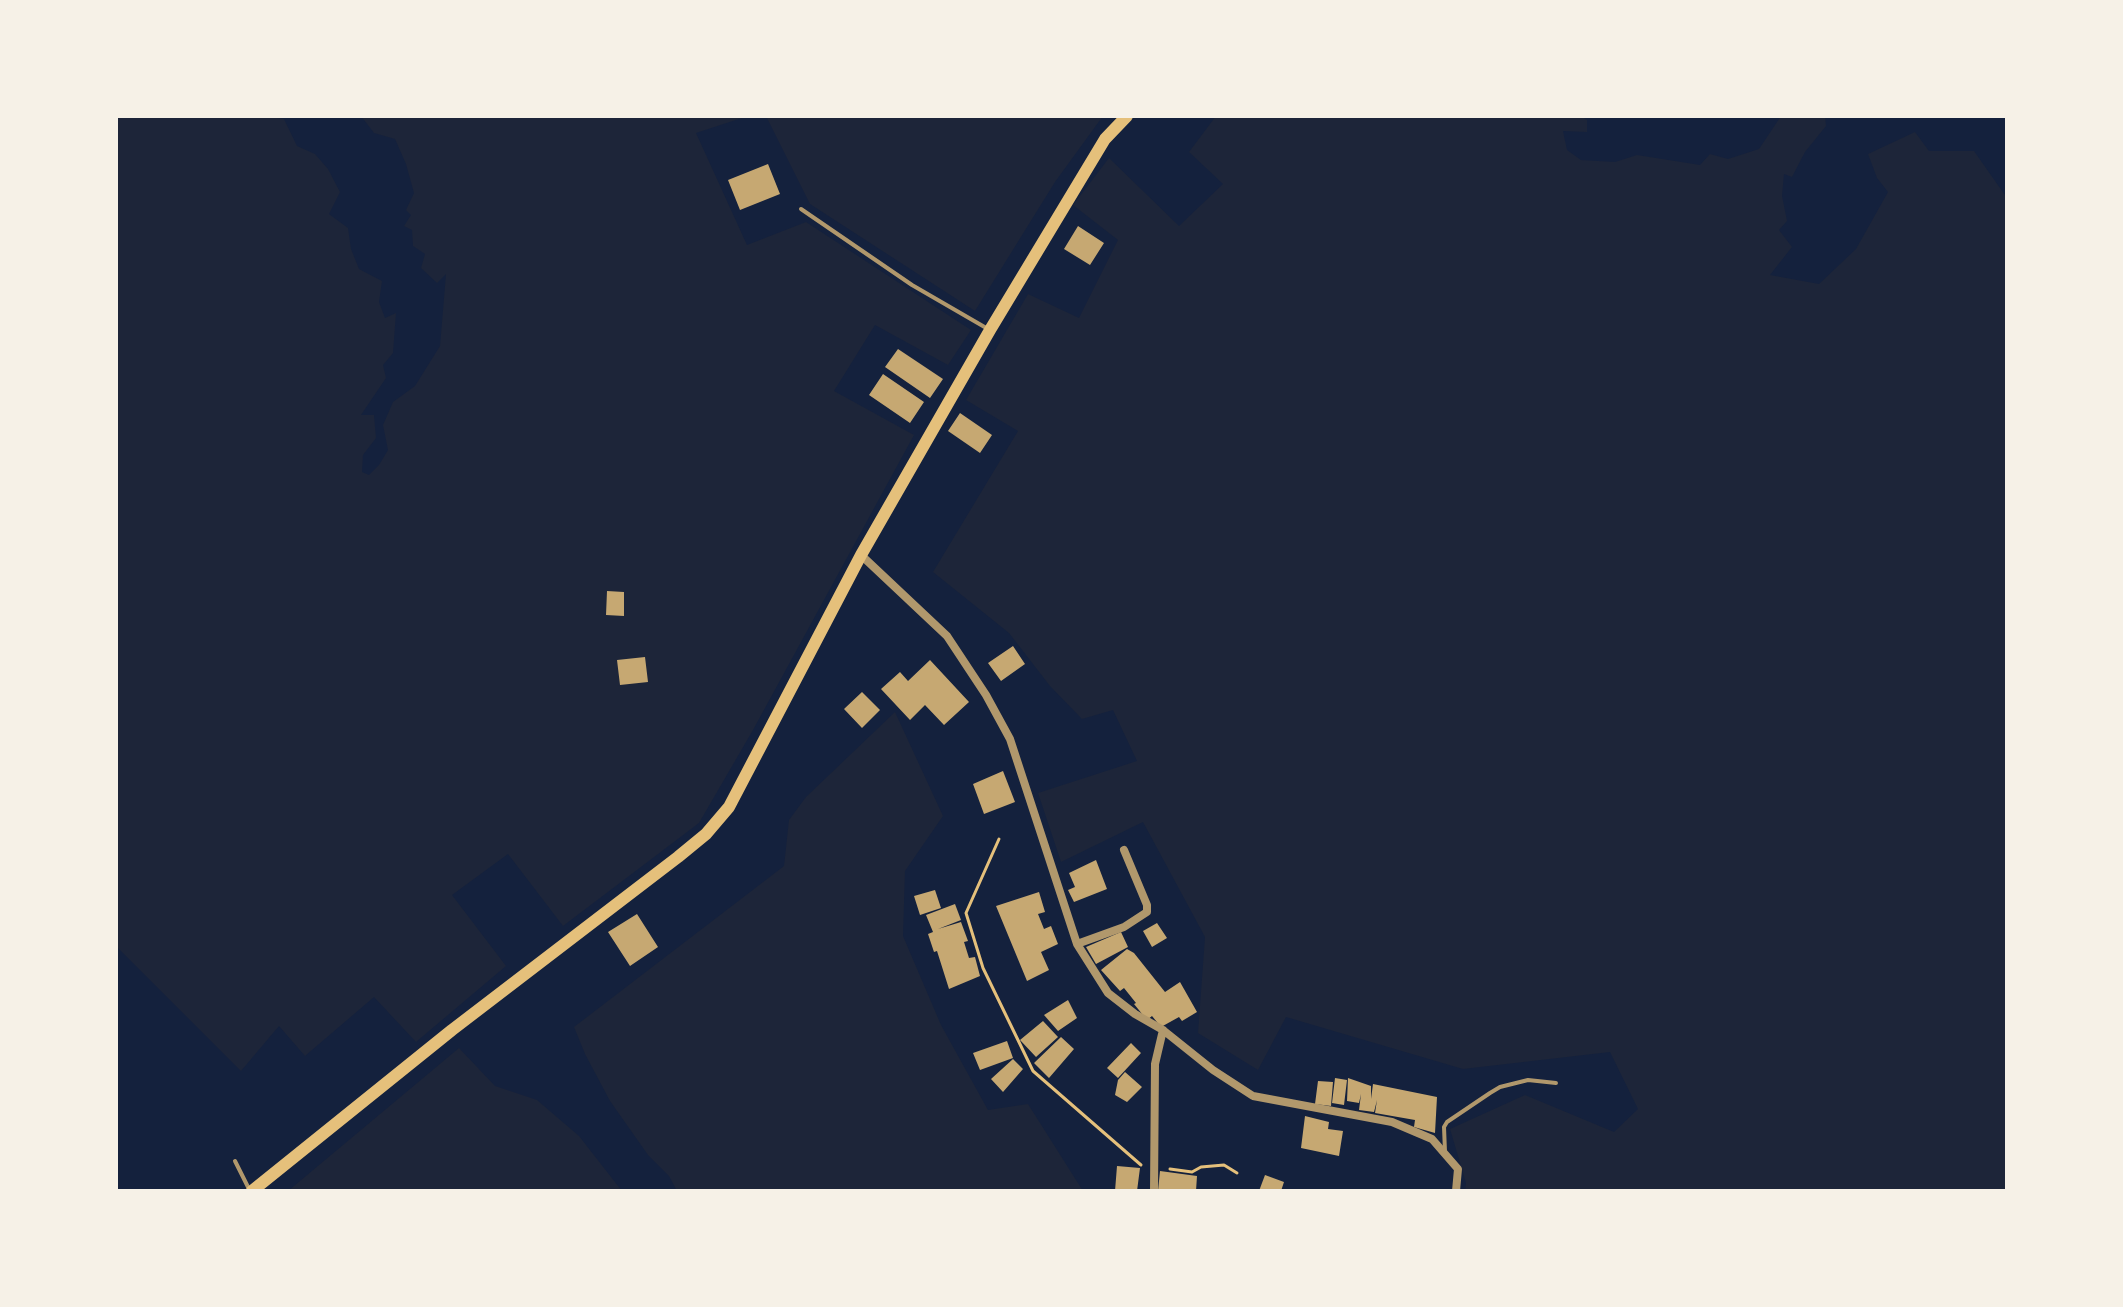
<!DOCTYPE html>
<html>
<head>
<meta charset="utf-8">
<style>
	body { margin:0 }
	#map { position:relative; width:2123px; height:1307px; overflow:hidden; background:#14213d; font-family:"Nunito Sans",sans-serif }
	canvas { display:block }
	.frame { position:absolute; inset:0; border:118px solid #f6f1e7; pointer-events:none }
</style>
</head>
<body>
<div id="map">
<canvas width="2123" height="1307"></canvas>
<div class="frame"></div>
</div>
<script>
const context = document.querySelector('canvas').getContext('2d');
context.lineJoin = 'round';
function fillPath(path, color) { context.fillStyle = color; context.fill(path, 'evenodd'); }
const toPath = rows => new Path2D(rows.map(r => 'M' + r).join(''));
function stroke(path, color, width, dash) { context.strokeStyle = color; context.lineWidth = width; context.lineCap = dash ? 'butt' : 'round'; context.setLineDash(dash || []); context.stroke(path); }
fillPath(toPath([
	[116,116,265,116,284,119,297,146,315,154,328,169,340,192,329,214,348,228,351,249,359,269,382,281,379,302,385,318,396,313,393,353,383,365,386,378,361,415,374,415,376,438,363,455,362,472,369,475,379,465,388,450,383,425,393,402,415,386,440,346,446,274,437,283,421,268,425,254,413,246,412,230,404,226,411,215,406,210,414,193,406,164,395,139,374,133,361,116,748,116,696,133,747,245,806,222,971,330,948,365,875,325,834,391,914,435,753,730,699,823,563,926,508,854,452,895,506,966,416,1042,374,997,305,1056,279,1026,241,1071,116,946],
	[766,116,1103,116,1055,182,975,311,810,204],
	[1216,116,1581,116,1587,120,1587,132,1563,131,1567,150,1581,160,1615,162,1637,155,1700,165,1710,154,1728,159,1759,149,1781,116,1825,116,1826,126,1805,152,1792,177,1784,174,1782,196,1787,221,1779,230,1792,247,1770,275,1819,284,1856,249,1888,192,1877,178,1868,154,1915,132,1929,151,1974,151,2007,198,2007,1191,1465,1191,1466,1183,1450,1129,1525,1095,1614,1132,1638,1109,1610,1052,1463,1069,1286,1017,1258,1070,1198,1033,1205,937,1143,822,1061,862,1038,793,1137,761,1113,710,1082,719,1050,686,1009,633,933,572,1018,431,966,400,1028,294,1079,318,1118,240,1073,205,1109,158,1179,226,1223,184,1189,152],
	[895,712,943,816,905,871,903,936,941,1025,988,1110,1028,1104,1083,1191,677,1191,669,1176,648,1155,610,1101,585,1054,574,1027,784,866,789,820,806,797],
	[459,1048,495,1086,537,1100,579,1136,622,1191,288,1191]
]), '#1d2539');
fillPath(toPath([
	[768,164,780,194,740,210,728,180],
	[1078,226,1104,243,1090,265,1064,249],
	[898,349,943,379,930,398,885,367],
	[883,374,924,402,910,423,869,395],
	[960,413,992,435,980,453,948,431],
	[607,591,624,592,624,616,606,615],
	[1013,646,1025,664,1001,681,988,663],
	[645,657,648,682,620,685,617,660],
	[930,660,969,702,944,725,925,705,910,720,881,689,900,672,908,681],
	[862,692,880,710,862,728,844,709],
	[1003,771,1015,802,984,814,973,784],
	[1096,860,1107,889,1074,902,1068,890,1075,887,1069,873],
	[935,890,941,908,920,915,914,896],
	[1039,892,1045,912,1038,914,1044,929,1051,926,1058,944,1041,952,1049,970,1027,981,996,906],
	[955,904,961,920,938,929,961,922,968,941,964,942,969,958,975,957,980,976,949,989,937,951,934,952,928,934,933,932,926,915],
	[637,914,658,947,630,966,608,932],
	[1157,923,1167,938,1152,947,1143,931],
	[1121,932,1128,947,1096,964,1086,947],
	[1127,949,1134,953,1165,992,1180,982,1197,1012,1182,1021,1179,1017,1161,1027,1152,1016,1147,1020,1134,1004,1136,1003,1124,988,1120,991,1101,970],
	[1068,1000,1077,1018,1058,1031,1044,1015],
	[1043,1021,1058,1037,1036,1057,1020,1040],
	[1061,1037,1074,1049,1049,1078,1034,1063],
	[1007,1041,1013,1058,980,1070,973,1053],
	[1131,1043,1141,1053,1118,1078,1107,1068],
	[1013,1059,1023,1069,1003,1092,991,1079],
	[1125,1072,1142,1087,1127,1102,1115,1095,1118,1080],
	[1335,1078,1347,1080,1344,1105,1332,1103],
	[1348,1078,1371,1086,1371,1099,1373,1084,1437,1097,1435,1133,1414,1127,1415,1120,1375,1113,1377,1100,1374,1112,1359,1110,1361,1094,1359,1103,1347,1101],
	[1318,1081,1333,1082,1331,1106,1315,1104],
	[1305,1116,1329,1122,1328,1129,1343,1131,1339,1156,1301,1148],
	[1117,1166,1140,1168,1137,1191,1115,1191],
	[1160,1171,1197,1176,1196,1191,1158,1191],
	[1265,1175,1284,1182,1281,1191,1259,1191]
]), '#c6a872');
stroke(toPath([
	[999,839,966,913,983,968,1033,1071,1141,1165],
	[1170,1169,1192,1172,1201,1167,1224,1165,1237,1173]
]), '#e5c07b', 3);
stroke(toPath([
	[801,209,912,285,988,329],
	[1445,1152,1444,1127,1447,1122,1490,1093,1500,1087,1528,1080,1556,1083],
	[235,1161,249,1189]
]), '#b1986c', 4);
stroke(toPath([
	[861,555,947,636,986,695,1010,739,1077,944,1108,993,1135,1014,1163,1030,1213,1070,1253,1096,1392,1122,1432,1139,1458,1169,1456,1191],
	[1077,944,1124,927,1147,912,1147,905,1124,850],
	[1154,1191,1155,1064,1163,1030]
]), '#b1986c', 8);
stroke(toPath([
	[252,1191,452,1030,678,857,706,834,729,807,861,555,990,330,1105,139,1127,116]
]), '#e5c07b', 12);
</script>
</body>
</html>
